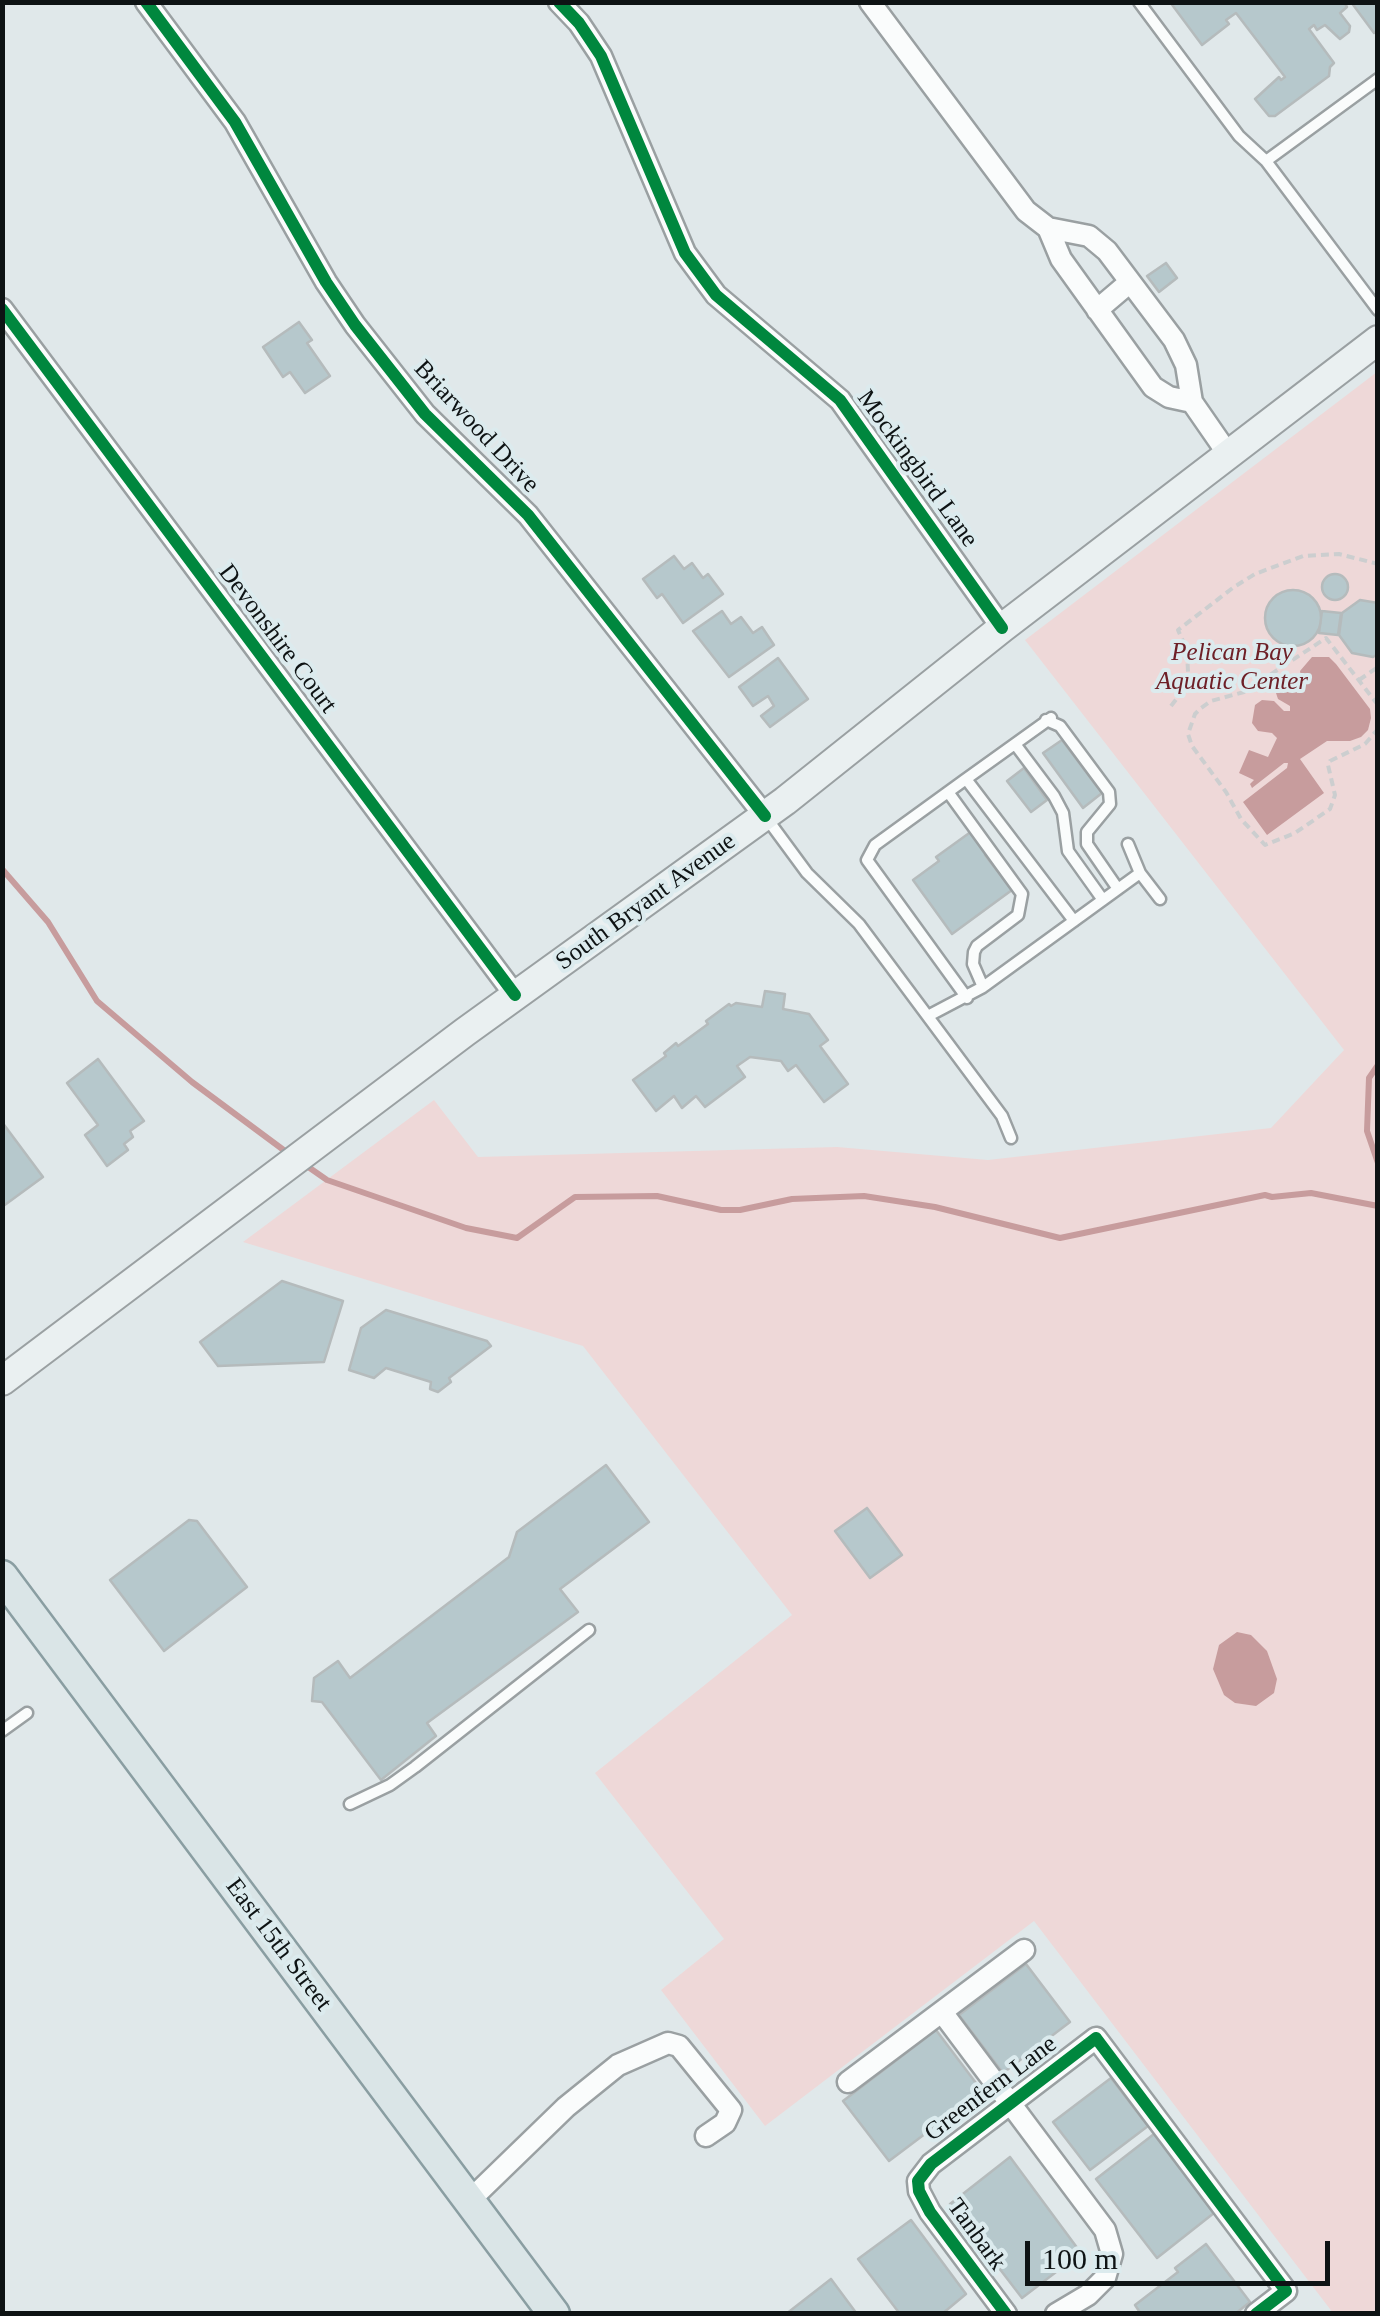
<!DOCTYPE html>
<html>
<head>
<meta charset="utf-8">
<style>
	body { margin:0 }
	#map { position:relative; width:1380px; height:2316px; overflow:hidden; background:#e0e8ea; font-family:Georgia,serif }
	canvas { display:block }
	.frame { position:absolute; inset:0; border:5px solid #0e1314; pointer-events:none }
	.scale { position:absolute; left:1025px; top:2241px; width:305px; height:45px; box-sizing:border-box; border:5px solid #0e1314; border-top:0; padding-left:12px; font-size:30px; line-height:35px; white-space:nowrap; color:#0e1314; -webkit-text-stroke:8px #dcebee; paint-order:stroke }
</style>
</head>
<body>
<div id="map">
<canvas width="1380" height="2316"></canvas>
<div class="frame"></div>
<div class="scale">100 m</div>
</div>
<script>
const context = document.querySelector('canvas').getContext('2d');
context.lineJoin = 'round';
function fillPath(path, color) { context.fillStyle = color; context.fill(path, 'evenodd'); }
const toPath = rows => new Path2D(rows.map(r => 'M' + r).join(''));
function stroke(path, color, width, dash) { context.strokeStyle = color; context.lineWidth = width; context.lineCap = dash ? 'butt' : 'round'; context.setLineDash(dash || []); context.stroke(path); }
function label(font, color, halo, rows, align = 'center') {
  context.font = font + ' Georgia,serif'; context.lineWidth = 8; context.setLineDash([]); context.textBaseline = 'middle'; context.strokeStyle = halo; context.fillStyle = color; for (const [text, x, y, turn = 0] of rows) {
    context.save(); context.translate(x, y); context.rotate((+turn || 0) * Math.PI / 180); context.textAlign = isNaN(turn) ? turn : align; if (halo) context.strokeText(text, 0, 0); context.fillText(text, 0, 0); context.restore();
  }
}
fillPath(toPath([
	[1377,372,1377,2313,1333,2313,1034,1921,765,2126,661,1990,724,1939,595,1773,792,1615,583,1346,243,1242,434,1100,478,1157,837,1147,988,1160,1271,1128,1344,1050,1025,640]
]), '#eed8d8');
fillPath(toPath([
	[1312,657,1329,657,1336,664,1370,709,1371,718,1368,730,1361,737,1350,741,1327,741,1300,759,1324,793,1267,835,1243,802,1287,768,1288,763,1284,763,1252,788,1250,784,1254,780,1239,773,1249,750,1268,757,1277,738,1272,733,1258,731,1252,723,1255,705,1262,700,1274,701,1284,711,1290,711,1290,706,1278,699,1276,693,1279,686,1286,684,1298,693,1303,688,1300,671],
	[1237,1632,1251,1635,1267,1651,1277,1679,1274,1693,1256,1706,1235,1703,1224,1695,1213,1669,1219,1645]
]), '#c79c9d');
stroke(toPath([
	[2,869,48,922,97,1001,192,1082,289,1154],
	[1378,1065,1369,1078,1367,1131,1378,1163],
	[304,1164,327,1180,466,1228,517,1238,575,1197,657,1196,721,1210,740,1210,792,1199,864,1196,935,1207,1060,1238,1265,1195,1272,1197,1311,1193,1378,1206]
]), '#c79c9d', 6);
const building = toPath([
	[1170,2,1344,2,1347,7,1340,13,1350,26,1349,32,1340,39,1325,25,1317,30,1314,25,1309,29,1334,63,1330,67,1329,76,1275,116,1269,116,1255,99,1279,77,1281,80,1285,77,1236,13,1226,20,1229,24,1202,45,1170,2],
	[1351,2,1378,2,1378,30,1374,33,1351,2],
	[1166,263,1177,278,1159,292,1147,276,1166,263],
	[299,322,312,340,307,343,330,376,305,393,290,372,283,377,263,347,299,322],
	[674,556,684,569,692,563,703,578,708,574,723,594,683,623,662,594,657,598,643,579,674,556],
	'1322 587a13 13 0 1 1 26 0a13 13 0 1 1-26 0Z',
	'1265 618a28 28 0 1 1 56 0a28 28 0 1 1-56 0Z',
	[1360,600,1378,603,1378,654,1373,657,1352,653,1339,635,1342,613,1360,600],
	[722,611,731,624,741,617,753,633,762,627,774,645,729,677,693,631,722,611],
	[1322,611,1341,613,1338,635,1319,633,1322,611],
	[778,658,808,699,770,727,761,716,774,706,768,696,753,706,739,687,778,658],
	[1062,740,1102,793,1083,808,1043,753,1062,740],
	[1024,768,1047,800,1031,812,1007,781,1024,768],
	[972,831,988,853,985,855,1012,890,952,934,913,880,939,861,936,857,972,831],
	[765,991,785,994,783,1009,809,1014,828,1040,820,1046,848,1084,824,1102,796,1065,788,1071,781,1061,750,1057,737,1066,745,1077,705,1107,696,1096,682,1108,674,1096,656,1111,633,1080,666,1056,664,1053,676,1043,678,1046,708,1024,706,1021,729,1004,731,1006,736,1003,762,1007,765,991],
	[98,1059,144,1121,130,1131,133,1137,124,1144,128,1150,107,1166,85,1135,98,1125,67,1083,98,1059],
	[2,1122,43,1177,2,1207,2,1122],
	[282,1281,343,1301,324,1362,218,1366,200,1342,282,1281],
	[386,1310,487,1341,491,1346,449,1378,451,1382,438,1392,430,1389,431,1382,386,1368,374,1378,349,1370,361,1328,386,1310],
	[606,1465,649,1522,560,1589,578,1612,427,1723,436,1736,381,1780,322,1702,312,1701,314,1678,338,1661,350,1678,509,1557,517,1532,606,1465],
	[867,1508,902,1555,870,1578,835,1531,867,1508],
	[189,1520,197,1521,247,1587,164,1651,110,1580,189,1520],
	[1026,1964,1070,2022,1003,2073,959,2015,1026,1964],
	[936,2030,982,2091,889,2161,843,2101,936,2030],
	[1111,2078,1148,2126,1090,2170,1053,2122,1111,2078],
	[1154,2134,1214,2213,1157,2258,1096,2179,1154,2134],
	[1010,2157,1081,2253,1022,2298,950,2204,1010,2157],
	[911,2220,966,2294,942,2314,900,2314,858,2259,911,2220],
	[1206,2244,1250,2302,1235,2314,1141,2314,1135,2305,1178,2272,1175,2268,1206,2244],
	[831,2279,857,2314,786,2314,831,2279]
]);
fillPath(building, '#b6c8cc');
stroke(building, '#b5bbbc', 2.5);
const lane = toPath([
	[1139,2,1239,136,1266,161,1378,310],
	[1266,161,1378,79],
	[1046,720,1060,726,1109,792,1110,804,1087,832,1087,844,1118,889],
	[1015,744,1054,796,1063,813,1068,851,1103,900],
	[966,779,1051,718],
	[948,792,1022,894,1018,915,977,946,974,952,973,964,983,987],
	[765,816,807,873,859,924,1002,1116,1011,1138],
	[1128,844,1140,873],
	[967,998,867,860,875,845,966,779,1074,921],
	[928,1016,983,987,1140,873,1160,899],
	[2,1731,27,1713],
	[350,1804,390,1785,415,1767,589,1630]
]);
const street = toPath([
	[146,2,235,122,326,282,355,325,425,414,528,515,765,816],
	[559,2,579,23,601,56,685,253,716,295,840,400,1002,628],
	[870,2,1026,211,1048,228],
	[1048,228,1089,236,1107,251,1174,340,1186,365,1192,402,1169,397,1153,387,1061,259,1048,228],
	[2,309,515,995],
	[1097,310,1130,282],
	[1192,402,1228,454],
	[942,2012,1105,2230,1112,2254,1105,2278,1088,2295,1056,2314],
	[848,2082,1024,1950],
	[469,2201,566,2107,618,2065,668,2043,679,2046,731,2110,725,2123,706,2136],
	[1006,2314,930,2212,919,2191,918,2181,931,2164,1096,2038,1286,2291,1256,2314]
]);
const secondary = toPath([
	[2,1381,465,1032,785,801,1002,628,1378,340]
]);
const primary = toPath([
	[2,1576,554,2314]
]);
stroke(lane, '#9aa0a2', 15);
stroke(street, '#9aa0a2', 25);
stroke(secondary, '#9aa0a2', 32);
stroke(primary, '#8a9ea2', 35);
stroke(toPath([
	[1359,680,1378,667],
	[1378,705,1326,638,1244,692,1211,701,1201,708,1195,714,1188,734,1192,746,1226,792,1241,819,1265,845,1295,833,1330,809,1335,795,1328,765,1330,761,1365,744,1378,729],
	[1171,706,1181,693,1188,672,1187,650,1178,630,1234,587,1255,574,1303,556,1339,554,1378,564]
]), '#cccecf', 4, [8, 5]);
stroke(lane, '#fafcfc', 10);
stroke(street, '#fafcfc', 20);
stroke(secondary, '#eaf0f1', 28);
stroke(primary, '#dae5e7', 30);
stroke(toPath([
	[146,2,235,122,326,282,355,325,425,414,528,515,765,816],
	[559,2,579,23,601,56,685,253,716,295,840,400,1002,628],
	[2,309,515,995],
	[1006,2314,930,2212,919,2191,918,2181,931,2164,1096,2038,1286,2291,1256,2314]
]), '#00873e', 12);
label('25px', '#0e1314', '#dcebee', [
	["Briarwood Drive",476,427,47],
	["Mockingbird Lane",917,469,54],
	["Devonshire Court",277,639,53],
	["South Bryant Avenue",646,902,-36],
	["East 15th Street",278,1945,53],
	["Greenfern Lane",991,2089,-37],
	["Tanbark",976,2235,54]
]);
label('italic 25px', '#6e2027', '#dcebee', [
	["Pelican Bay",1232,653],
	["Aquatic Center",1232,682]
]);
</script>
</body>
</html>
